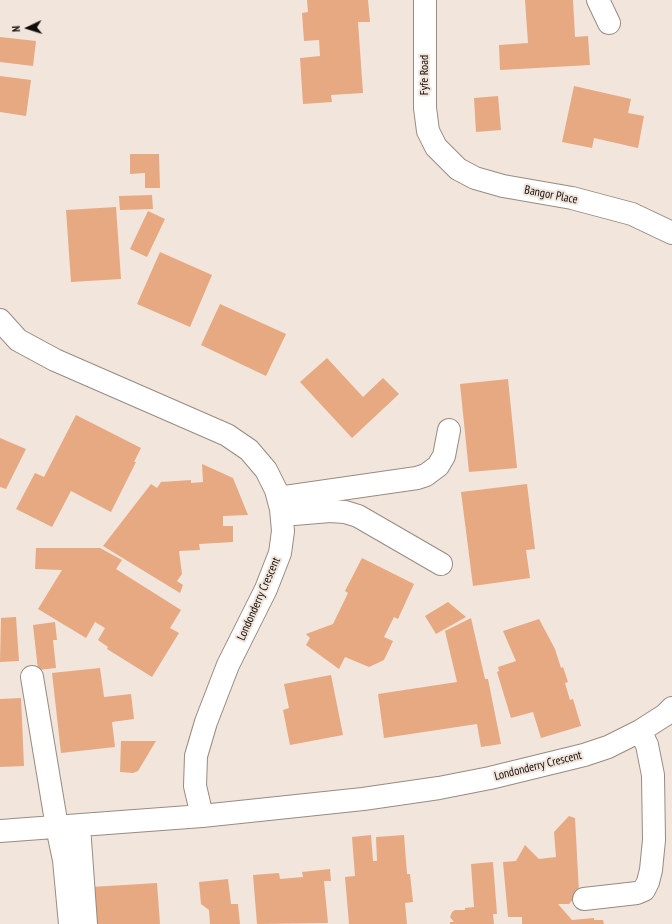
<!DOCTYPE html>
<html>
<head>
<meta charset="utf-8">
<style>
	body { margin:0 }
	#map { position:relative; width:672px; height:924px; overflow:hidden; background:#f2e5dc; font-family:"PT Sans Narrow",sans-serif }
	canvas { display:block }
	.north { position:absolute; left:8px; top:8px; width:40px; height:40px; -webkit-text-stroke:3px #f2e5dc; paint-order:stroke; rotate:266deg; font-size:11px; font-weight:700; line-height:16px; text-align:center; color:#110d0a }
	.north::after { content:''; display:block; margin:auto; width:14px; height:18px; background:#110d0a; clip-path:polygon(50% 0,100% 100%,50% 72%,0 100%) }
</style>
</head>
<body>
<div id="map">
<canvas width="672" height="924"></canvas>
<div class="north">N</div>
</div>
<script>
const context = document.querySelector('canvas').getContext('2d');
context.lineJoin = 'round';
function fillPath(path, color) { context.fillStyle = color; context.fill(path, 'evenodd'); }
const toPath = rows => new Path2D(rows.map(r => 'M' + r).join(''));
function stroke(path, color, width, dash) { context.strokeStyle = color; context.lineWidth = width; context.lineCap = dash ? 'butt' : 'round'; context.setLineDash(dash || []); context.stroke(path); }
function label(font, color, halo, rows, align = 'center') {
  context.font = font + ' "PT Sans Narrow",sans-serif'; context.lineWidth = 4; context.setLineDash([]); context.textBaseline = 'middle'; context.strokeStyle = halo; context.fillStyle = color; for (const [text, x, y, turn = 0] of rows) {
    context.save(); context.translate(x, y); context.rotate((+turn || 0) * Math.PI / 180); context.textAlign = isNaN(turn) ? turn : align; if (halo) context.strokeText(text, 0, 0); context.fillText(text, 0, 0); context.restore();
  }
}
fillPath(toPath([
	[307,0,368,0,370,22,358,22,363,93,331,95,332,102,303,104,300,58,320,56,319,40,304,41,302,13,308,12],
	[525,0,573,0,575,37,588,36,590,65,500,70,499,45,528,43],
	[0,37,36,41,33,66,0,62],
	[0,76,31,80,26,116,0,112],
	[574,86,631,99,628,113,644,116,638,148,594,138,592,148,562,142],
	[498,96,501,130,476,132,474,98],
	[130,154,159,154,160,188,145,188,145,173,130,174],
	[152,195,153,209,120,210,119,196],
	[116,207,121,279,71,282,66,210],
	[148,211,165,219,147,257,130,249],
	[160,252,212,275,190,327,137,304],
	[220,304,286,334,266,376,201,345],
	[327,358,363,397,383,378,399,394,352,438,300,382],
	[508,379,517,468,469,472,460,384],
	[76,415,141,448,134,462,136,462,111,512,71,491,52,527,16,509,35,473,44,477],
	[0,438,26,449,6,489,0,487],
	[202,464,233,478,248,515,223,516,223,526,233,526,233,542,199,544,200,550,179,551,182,574,177,581,183,585,180,593,103,546,151,484,157,488,161,482,191,480,191,483,203,482],
	[527,484,535,549,526,550,530,578,473,586,461,492],
	[36,548,100,548,122,560,116,569,181,610,170,628,179,633,152,677,107,649,108,647,98,640,105,628,95,622,86,638,38,609,62,570,35,569],
	[362,558,414,584,398,619,394,617,384,637,393,641,384,660,369,667,345,657,339,669,306,645,310,638,306,634,333,624,348,593,345,591],
	[448,602,466,617,436,634,425,616],
	[16,617,19,661,0,662,1,618],
	[471,618,485,679,488,679,501,744,481,747,477,724,384,738,378,694,457,682,445,631],
	[539,619,555,649,561,668,563,667,568,682,565,683,570,700,573,699,581,726,541,738,533,712,511,718,497,672,499,671,498,667,516,661,503,631],
	[55,622,57,640,53,640,56,668,38,670,33,625],
	[100,668,104,697,131,694,134,719,112,722,115,747,61,753,52,673],
	[331,675,343,735,290,745,283,710,289,708,284,684],
	[21,698,24,766,0,767,0,699],
	[121,741,156,741,138,771,133,773,120,772],
	[569,816,575,818,579,893,569,904,558,904,572,920,594,918,594,920,603,920,604,924,522,924,522,917,508,917,503,862,516,861,525,845,539,859,556,857,554,832],
	[371,835,373,861,377,861,376,837,404,835,407,874,410,874,413,902,405,903,407,924,349,924,345,877,355,876,352,837],
	[493,862,497,914,493,914,494,924,450,924,450,922,454,922,450,917,452,912,455,910,465,910,465,908,474,907,471,864],
	[330,869,331,881,324,881,328,923,257,924,253,875,279,873,280,879,303,877,302,872],
	[228,879,231,904,238,904,240,924,210,924,209,910,201,904,199,882],
	[157,883,160,924,94,924,91,887]
]), '#e6a981');
const minor = toPath([
	[425,0,425,108,428,131,436,147,458,169,475,178,503,186,572,198,632,214,672,233],
	[598,0,609,23],
	[0,320,18,340,55,360,227,435,249,450,266,470,276,490,281,509,283,531,280,553,266,589,228,665,206,722,196,756,195,786,202,816],
	[278,498,417,478,426,475,438,466,444,456,449,430],
	[282,515,330,511,345,512,358,516,441,564],
	[32,677,57,827,64,860,70,924],
	[79,826,86,924],
	[0,831,202,816,363,799,439,788,490,778,584,755,608,747,640,731,665,715,672,708],
	[584,899,637,893,644,890,648,882,651,870,654,840,653,775,647,745,640,731]
]);
stroke(minor, '#978b83', 24);
stroke(minor, '#fff', 22);
label('12px', '#110d0a', '#f2e5dc', [
	["Fyfe Road",425,75,-90],
	["Bangor Place",551,195,11],
	["Londonderry Crescent",259,599,-66],
	["Londonderry Crescent",538,766,-14]
]);
</script>
</body>
</html>
